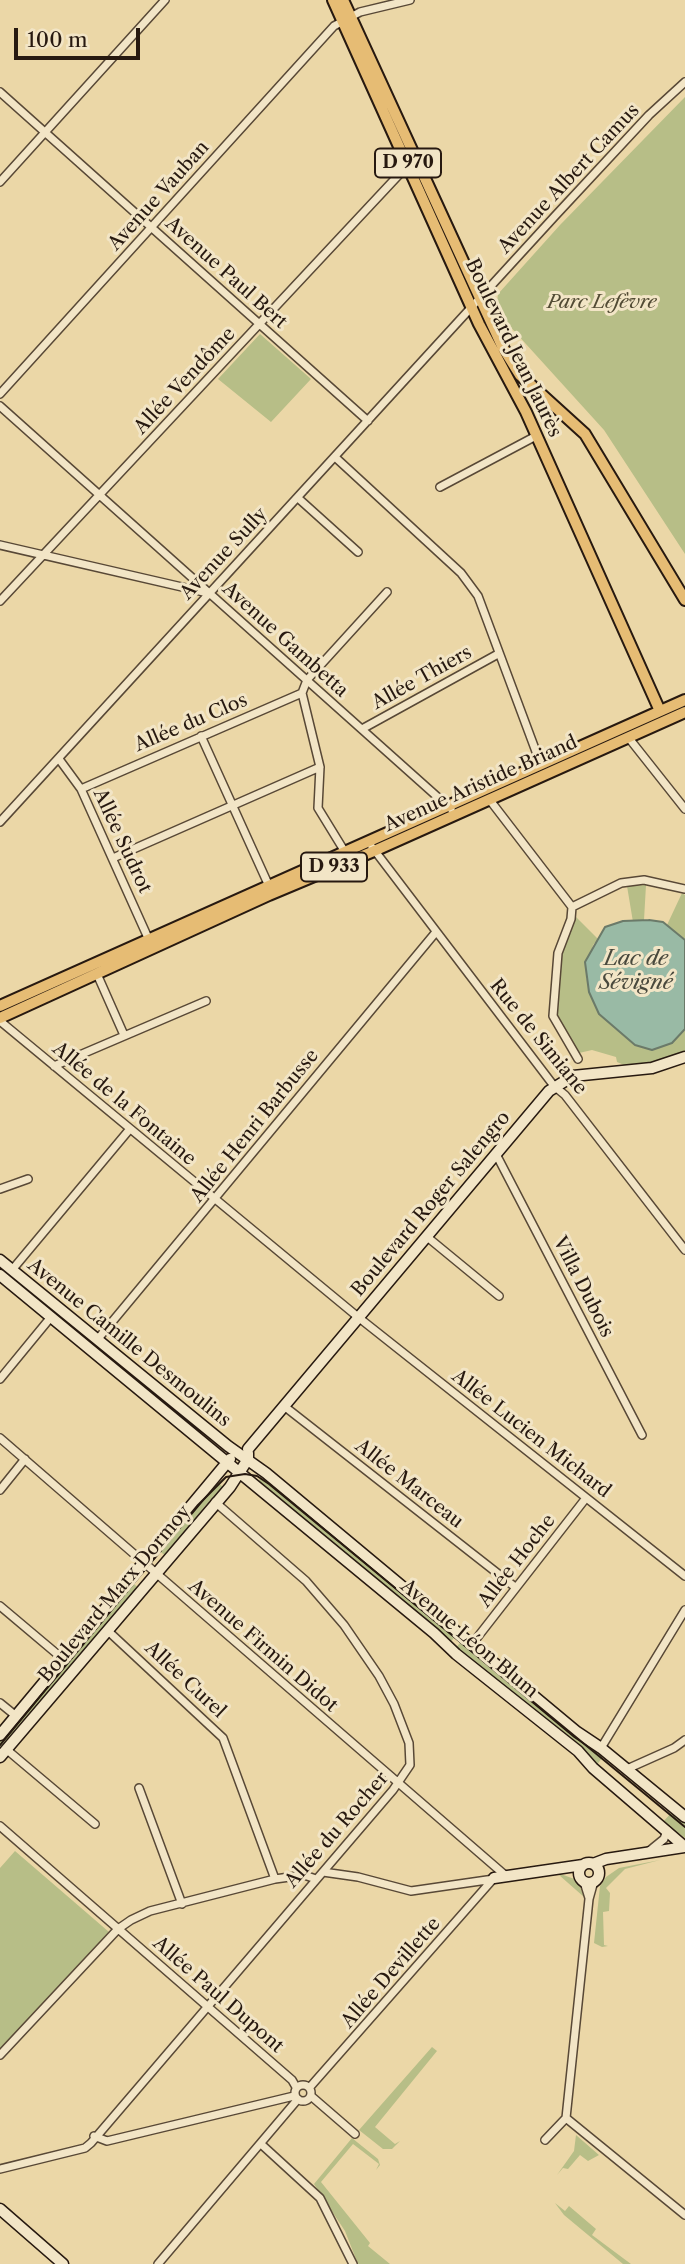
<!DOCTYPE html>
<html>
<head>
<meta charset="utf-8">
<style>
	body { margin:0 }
	#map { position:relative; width:685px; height:2264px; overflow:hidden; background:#ebd7a7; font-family:"Libre Caslon Text",serif }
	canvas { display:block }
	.scale { position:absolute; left:14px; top:28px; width:126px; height:32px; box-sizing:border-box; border:4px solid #271910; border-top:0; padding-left:9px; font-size:21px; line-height:24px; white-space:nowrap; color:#271910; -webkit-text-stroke:5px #f2e5c6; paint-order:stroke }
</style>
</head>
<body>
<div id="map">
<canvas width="685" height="2264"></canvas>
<div class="scale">100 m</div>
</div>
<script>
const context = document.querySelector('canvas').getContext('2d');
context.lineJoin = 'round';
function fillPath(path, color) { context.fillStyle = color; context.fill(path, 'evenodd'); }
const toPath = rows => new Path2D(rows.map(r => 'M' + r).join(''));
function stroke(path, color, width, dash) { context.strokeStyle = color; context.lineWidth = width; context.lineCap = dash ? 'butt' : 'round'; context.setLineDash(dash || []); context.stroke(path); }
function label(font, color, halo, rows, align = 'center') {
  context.font = font + ' "Libre Caslon Text",serif'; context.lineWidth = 6; context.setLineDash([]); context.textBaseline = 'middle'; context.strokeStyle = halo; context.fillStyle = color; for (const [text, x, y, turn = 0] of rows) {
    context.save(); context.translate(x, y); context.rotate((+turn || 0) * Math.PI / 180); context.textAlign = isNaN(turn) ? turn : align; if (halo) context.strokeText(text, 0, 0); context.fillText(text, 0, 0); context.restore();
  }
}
fillPath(toPath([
	[685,97,685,554,604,430,496,311,498,294,560,225],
	[260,334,311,379,271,422,218,379],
	[646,885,644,920,633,922,627,886],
	[682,893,685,895,685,940,667,925],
	[575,916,598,939,593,945,586,977,599,1014,683,1032,685,1029,685,1051,663,1062,624,1065,617,1062,616,1057,592,1050,579,1053,557,1015,562,955],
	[262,1474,457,1634,449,1644,257,1485],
	[215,1480,224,1488,205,1506,167,1557,157,1549],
	[130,1581,140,1589,0,1751,0,1739],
	[463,1639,605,1754,596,1766,578,1747,455,1649],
	[676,1812,685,1819,685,1838,663,1822,671,1813,674,1815],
	[15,1851,109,1932,0,2050,0,1868],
	[660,1860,625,1869,606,1888,610,1893,609,1911,603,1912,604,1945,608,1946,602,1947,594,1943,600,1886,606,1877,619,1868],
	[558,1873,577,1880,584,1897,559,1875],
	[432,2047,437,2051,375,2127,395,2144,400,2141,392,2149,383,2149,359,2130],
	[576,2135,599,2155,588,2161,580,2155,568,2169,563,2168,557,2175,574,2151],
	[352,2138,378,2159,380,2165,376,2170,379,2164,353,2144,321,2182,370,2243,368,2246,390,2264,358,2264,345,2231,314,2184],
	[555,2203,565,2211,569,2206,596,2229,592,2235,631,2264,623,2264,564,2215]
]), '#b7be87');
const water = toPath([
	[649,920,663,922,685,940,685,1029,672,1043,652,1050,635,1045,599,1014,589,992,585,962,605,927,623,921,649,920]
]);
fillPath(water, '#99baa5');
stroke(water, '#6b7a69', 2);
const street = toPath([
	[0,92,368,421],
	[0,182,165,0],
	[0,394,334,26,360,12,410,0],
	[0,406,451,809],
	[335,457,461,573,478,596,541,765],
	[440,487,536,436],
	[298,498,358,552],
	[0,545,208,593],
	[0,601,408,165],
	[302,693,320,767,318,808,345,852],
	[362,729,498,654],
	[201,736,269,886],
	[628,737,685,809],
	[59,759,81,789,149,940],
	[81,789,302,693,307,680,387,592],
	[489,799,572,907],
	[0,822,555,216,649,115,685,82],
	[372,847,554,1086,565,1095,685,1250],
	[113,858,320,767],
	[572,907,571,919,558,953,553,1016,578,1059],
	[572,907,621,883,644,880,685,889],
	[97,974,124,1035],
	[0,1021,358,1317,685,1576],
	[54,1066,206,1001],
	[496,1154,642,1435],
	[0,1189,28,1179],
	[426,1236,499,1296],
	[12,1270,129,1130],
	[97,1340,436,932],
	[0,1379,51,1317],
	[284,1406,515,1587],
	[0,1438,506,1876],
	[0,1490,25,1459],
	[0,1606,63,1659],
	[107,1630,223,1738,275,1879],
	[473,1643,586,1498],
	[0,1703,16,1716],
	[601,1748,685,1610],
	[6,1749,95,1824],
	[627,1769,674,1748,685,1740],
	[139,1788,182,1904],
	[0,1826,292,2080,296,2087],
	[648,1852,664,1839,667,1830],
	[323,1872,358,1877,411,1891,494,1879],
	[594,1881,589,1899,566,2118,685,2215],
	[584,1882,589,1898],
	[0,2055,118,1929,131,1920,150,1911,275,1879,304,1875,316,1879],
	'295 2093a8 8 0 1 1 16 0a8 8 0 1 1-16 0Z',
	[310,2087,494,1878],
	[311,2096,355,2134],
	[94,2136,107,2141,294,2096],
	[545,2140,566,2118],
	[261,2144,320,2198,353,2264],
	[0,2169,85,2148,91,2143,393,1790,410,1765,409,1743,394,1704,379,1676,344,1625,306,1581,215,1502],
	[158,2264,298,2099]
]);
const secondary = toPath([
	[0,1260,228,1446,266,1473,577,1732,601,1748,685,1817],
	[0,1275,434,1633,456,1654,578,1751,593,1768,685,1847],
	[248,1449,549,1091,573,1076,652,1068,685,1057],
	[0,1735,230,1459],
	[0,1757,230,1487,248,1459,248,1453],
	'579 1873a10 10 0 1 1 20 0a10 10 0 1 1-20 0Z',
	[593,1864,606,1859,685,1847],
	[494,1878,583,1865],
	[0,2209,63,2264]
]);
const primary = toPath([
	[333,0,479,324,526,412,660,711],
	[343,0,502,346,520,375,585,434,685,600],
	[0,1006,685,700],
	[0,1018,269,895,374,851,685,712]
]);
stroke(street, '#584836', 10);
stroke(secondary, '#271910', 13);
stroke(primary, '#271910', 14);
stroke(street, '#f2e5c6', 7);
stroke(secondary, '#f2e5c6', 10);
stroke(primary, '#e6bc74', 10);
stroke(toPath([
	[0,1745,198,1505,226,1477,245,1474,257,1476,269,1484,685,1827]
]), '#271910', 2);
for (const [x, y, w] of [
	[408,163,66],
	[334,867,66]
]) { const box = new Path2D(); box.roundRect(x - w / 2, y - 14.5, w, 29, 5); context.fillStyle = '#f2e5c6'; context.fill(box); stroke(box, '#271910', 2); }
label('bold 18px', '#271910', null, [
	["D 970",408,163],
	["D 933",334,867]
]);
label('19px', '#271910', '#f2e5c6', [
	["Avenue Albert Camus",569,179,-47],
	["Avenue Vauban",159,196,-48],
	["Avenue Paul Bert",226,273,42],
	["Boulevard Jean Jaurès",513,348,64],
	["Allée Vendôme",185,381,-47],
	["Avenue Sully",224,554,-47],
	["Avenue Gambetta",285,640,42],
	["Allée Thiers",422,678,-29],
	["Allée du Clos",191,723,-23],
	["Avenue Aristide Briand",481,784,-24],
	["Allée Sudrot",122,841,65],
	["Rue de Simiane",538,1037,51],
	["Allée de la Fontaine",124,1104,40],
	["Allée Henri Barbusse",255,1126,-51],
	["Boulevard Roger Salengro",431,1204,-50],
	["Villa Dubois",583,1287,63],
	["Avenue Camille Desmoulins",129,1343,39],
	["Allée Lucien Michard",531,1434,38],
	["Allée Marceau",409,1484,38],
	["Allée Hoche",517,1561,-52],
	["Boulevard Marx Dormoy",115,1594,-50],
	["Avenue Léon Blum",469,1639,40],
	["Avenue Firmin Didot",263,1646,41],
	["Allée Curel",185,1680,43],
	["Allée du Rocher",337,1830,-49],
	["Allée Devillette",391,1973,-49],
	["Allée Paul Dupont",218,1995,41]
]);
label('italic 19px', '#524b34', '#f2e5c6', [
	["Parc Lefèvre",602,303]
]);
label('italic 21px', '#49493d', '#f2e5c6', [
	["Lac de",636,959],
	["Sévigné",636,983]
]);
</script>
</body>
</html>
